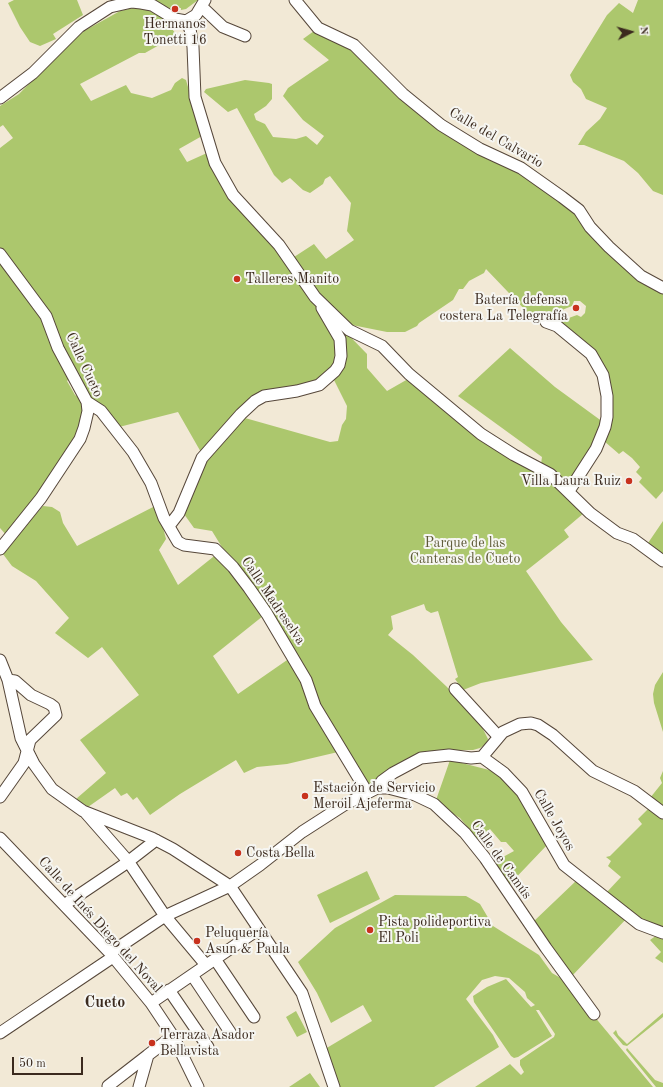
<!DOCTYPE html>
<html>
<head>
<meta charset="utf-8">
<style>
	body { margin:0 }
	#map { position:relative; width:663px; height:1087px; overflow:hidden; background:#f2e9d6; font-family:"Old Standard TT",serif }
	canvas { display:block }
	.north { position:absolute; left:611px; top:12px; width:40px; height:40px; -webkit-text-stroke:3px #f6f6f2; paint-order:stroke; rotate:84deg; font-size:11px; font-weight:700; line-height:16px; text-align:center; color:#3b2a1e }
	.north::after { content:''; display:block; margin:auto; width:14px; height:18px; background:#3b2a1e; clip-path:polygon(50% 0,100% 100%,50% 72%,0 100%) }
	.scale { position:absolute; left:12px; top:1057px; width:71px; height:18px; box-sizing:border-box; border:2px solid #3b2a1e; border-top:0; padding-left:5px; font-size:12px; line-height:14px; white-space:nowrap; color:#3b2a1e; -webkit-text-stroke:3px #f6f6f2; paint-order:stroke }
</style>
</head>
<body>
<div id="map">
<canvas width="663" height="1087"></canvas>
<div class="north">N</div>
<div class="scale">50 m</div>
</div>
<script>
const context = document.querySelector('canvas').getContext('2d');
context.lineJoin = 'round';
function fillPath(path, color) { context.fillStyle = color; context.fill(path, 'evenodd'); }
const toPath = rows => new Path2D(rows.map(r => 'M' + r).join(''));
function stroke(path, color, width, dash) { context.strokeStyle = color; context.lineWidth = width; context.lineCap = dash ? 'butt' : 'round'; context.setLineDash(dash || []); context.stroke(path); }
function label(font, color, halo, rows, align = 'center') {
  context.font = font + ' "Old Standard TT",serif'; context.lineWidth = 4; context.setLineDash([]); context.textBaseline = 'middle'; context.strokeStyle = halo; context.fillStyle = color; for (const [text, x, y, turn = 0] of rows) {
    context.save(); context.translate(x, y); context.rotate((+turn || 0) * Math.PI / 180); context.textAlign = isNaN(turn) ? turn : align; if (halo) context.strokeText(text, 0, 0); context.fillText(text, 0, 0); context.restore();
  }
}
fillPath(toPath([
	[14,0,77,0,83,15,53,34,56,39,40,46,30,42,20,27,8,3],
	[151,0,198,0,186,9,181,10,181,8,174,8,173,10],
	[638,0,663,0,663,195,653,191,638,173,624,161,584,145,578,145,586,132,600,119,607,108,586,99,581,89,573,82,570,75,607,15,619,3,633,13],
	[133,8,150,9,161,16,177,35,145,53,139,53,80,84,91,101,126,85,131,93,152,98,171,90,175,83,182,78,186,80,202,136,179,149,187,162,207,153,229,197,239,211,251,218,272,241,315,304,337,342,333,366,310,386,262,391,250,398,202,454,178,412,119,427,88,395,79,374,65,352,42,301,0,248,0,148,13,138,3,125,0,127,0,106,19,94,71,41,84,31,120,11],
	[314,31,357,52,423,115,519,172,557,196,663,292,663,491,656,499,639,482,642,478,636,472,640,467,632,458,623,451,619,454,604,441,602,368,550,318,535,319,530,315,486,269,484,273,469,281,463,289,459,289,453,300,419,323,417,326,405,332,387,332,347,324,303,274,294,257,314,244,326,259,354,240,347,231,351,203,330,176,325,179,323,184,310,193,303,190,290,178,282,183,274,175,237,108,228,112,204,92,206,89,245,80,269,83,272,84,272,99,266,106,254,114,256,120,265,124,273,137,296,139,306,136,317,145,324,136,303,120,283,96,288,88,329,60,303,39],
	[574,301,580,301,586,306,585,313,581,317,577,315,566,319,562,310,572,306],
	[0,257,39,314,72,376,67,381,75,395,81,399,84,409,84,422,37,498,7,536,0,528],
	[330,316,367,354,367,368,387,391,408,379,538,470,584,513,564,530,569,537,526,571,561,622,593,660,481,683,463,690,455,679,458,677,438,611,431,613,426,610,424,604,391,616,393,629,388,635,413,655,447,687,482,727,488,739,487,743,480,748,473,750,455,750,418,755,368,785,212,531,194,528,184,514,205,460,245,418,330,442,338,441,342,425,346,419,347,406,334,380,342,366],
	[510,348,555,387,603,422,601,433,568,486,541,464,542,457,458,396],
	[157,505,166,539,159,550,178,585,218,553,263,616,213,656,238,694,290,658,338,752,287,764,257,767,244,773,236,760,180,794,150,815,137,797,133,800,127,793,121,796,115,788,88,807,76,799,106,773,80,740,139,695,102,647,88,658,55,633,69,618,36,581,12,566,3,554,11,542,43,506,52,507,60,512,63,523,77,546],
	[663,521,663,555,648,543],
	[663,672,663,732,654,703,653,694,655,685],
	[450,760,497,772,510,782,548,844,507,887,492,863,514,851,506,842,501,842,490,829,477,839,460,818,435,803],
	[663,771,663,807,650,798,662,783,660,778],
	[650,807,663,817,663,929,647,925,606,893,621,877,608,866,611,861,606,857,610,856,642,824,638,819],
	[367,871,380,899,330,923,317,895],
	[577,880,628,917,571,977,533,922],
	[395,895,466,896,480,904,493,926,539,955,552,973,564,980,653,1087,475,1087,510,1064,521,1075,524,1072,520,1065,520,1060,554,1037,555,1034,539,1010,536,1010,552,1036,518,1057,514,1058,511,1056,474,1002,473,996,487,987,506,979,531,1007,535,1005,527,998,525,992,509,978,495,976,482,980,466,999,493,1035,499,1047,434,1087,338,1087,325,1049,372,1021,363,1005,331,1023,317,993,298,962,335,928],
	[657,935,663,935,663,963,655,958,661,952,650,940],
	[296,1011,307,1032,297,1037,286,1017],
	[663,1013,663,1017,627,1046,623,1045,613,1033,616,1030,618,1035,627,1044],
	[627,1048,655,1080,663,1083,663,1087,656,1087,626,1050],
	[310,1073,320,1087,289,1087]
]), '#acc76d');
const minor = toPath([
	[295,0,318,28,354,45,403,94,441,125,480,149,521,168,562,197,579,210,590,227,609,247,641,276,663,288],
	[202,7,223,27,245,36],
	[186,21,190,29,193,47,195,97,215,163,233,195,279,245,315,297,349,330,382,346,409,374,481,434,514,455,550,474,590,513,617,533,633,539,663,561],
	[0,98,33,73,79,27,110,7,132,2,141,3,152,5,175,19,186,21,196,15,205,0],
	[0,254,46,316,58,348,87,402,88,411,84,428,80,439,41,498,0,549],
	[546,322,557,326,591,354,603,375,607,396,607,417,605,427,596,449,569,491],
	[87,402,101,411,133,452,151,483,164,518,178,542,184,545,215,549,233,567,249,588,267,614,306,680,315,706,367,792],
	[169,526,179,513,202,458,241,414,255,401,264,396,297,391,319,385,335,371,339,365,341,356,340,339,322,308],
	[0,660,8,680,21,738,34,764,52,789,83,811,152,838,173,849,230,886,302,993,334,1087],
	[455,689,498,736],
	[482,757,504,773,522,792,564,865,639,924,663,933],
	[377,788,382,781,393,773,421,758,449,755,471,758,482,757,503,732,520,724,531,723,538,725,553,735,593,771,634,791,663,813],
	[0,797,24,763,30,740,56,715,54,707,50,704,31,695,15,681,8,680],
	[85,812,128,861,165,916,206,965],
	[0,838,110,953,151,1003,173,1036,198,1087],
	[64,905,125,864,156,840],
	[110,953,165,916,230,886,260,865,302,832,344,805,377,788,388,788,415,795,434,804,465,833,485,858,546,948,594,1014],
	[215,959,254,1017],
	[192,975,230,1032],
	[169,990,208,1047],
	[151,1003,259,929],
	[0,1033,113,957],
	[108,1086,148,1055],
	[139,1087,148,1055,173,1036]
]);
stroke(minor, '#56473a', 13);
stroke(minor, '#fff', 11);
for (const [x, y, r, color] of [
	[175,9,4,"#c8321e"],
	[237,279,4,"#c8321e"],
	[576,308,4,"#c8321e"],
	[629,481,4,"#c8321e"],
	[305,796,4,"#c8321e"],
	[238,853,4,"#c8321e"],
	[370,930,4,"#c8321e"],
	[197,941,4,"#c8321e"],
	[152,1043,4,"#c8321e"]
]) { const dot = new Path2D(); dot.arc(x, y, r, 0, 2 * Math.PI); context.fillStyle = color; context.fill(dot); stroke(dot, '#f6f6f2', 1.5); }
label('14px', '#3b2a1e', '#f6f6f2', [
	["Hermanos",175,24,"center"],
	["Tonetti 16",175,40,"center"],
	["Talleres Manito",245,279],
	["Batería defensa",568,300,"right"],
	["costera La Telegrafía",568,316,"right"],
	["Villa Laura Ruiz",621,481,"right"],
	["Estación de Servicio",313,788],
	["Meroil Ajeferma",313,804],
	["Costa Bella",246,853],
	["Pista polideportiva",378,922],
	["El Poli",378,938],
	["Peluquería",205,933],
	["Asun & Paula",205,949],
	["Terraza Asador",160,1035],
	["Bellavista",160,1051]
], 'left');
label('14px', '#3b2a1e', '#f6f6f2', [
	["Calle del Calvario",496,138,30],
	["Calle Cueto",84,365,65],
	["Calle Madreselva",273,601,56],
	["Calle Joyos",554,820,60],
	["Calle de Camús",501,860,54],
	["Calle de Inés Diego del Noval",100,925,48]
]);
label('14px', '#5d5936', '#f6f6f2', [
	["Parque de las",465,543],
	["Canteras de Cueto",465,559]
]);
label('bold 16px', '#3b2a1e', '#f6f6f2', [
	["Cueto",105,1003]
]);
</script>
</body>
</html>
